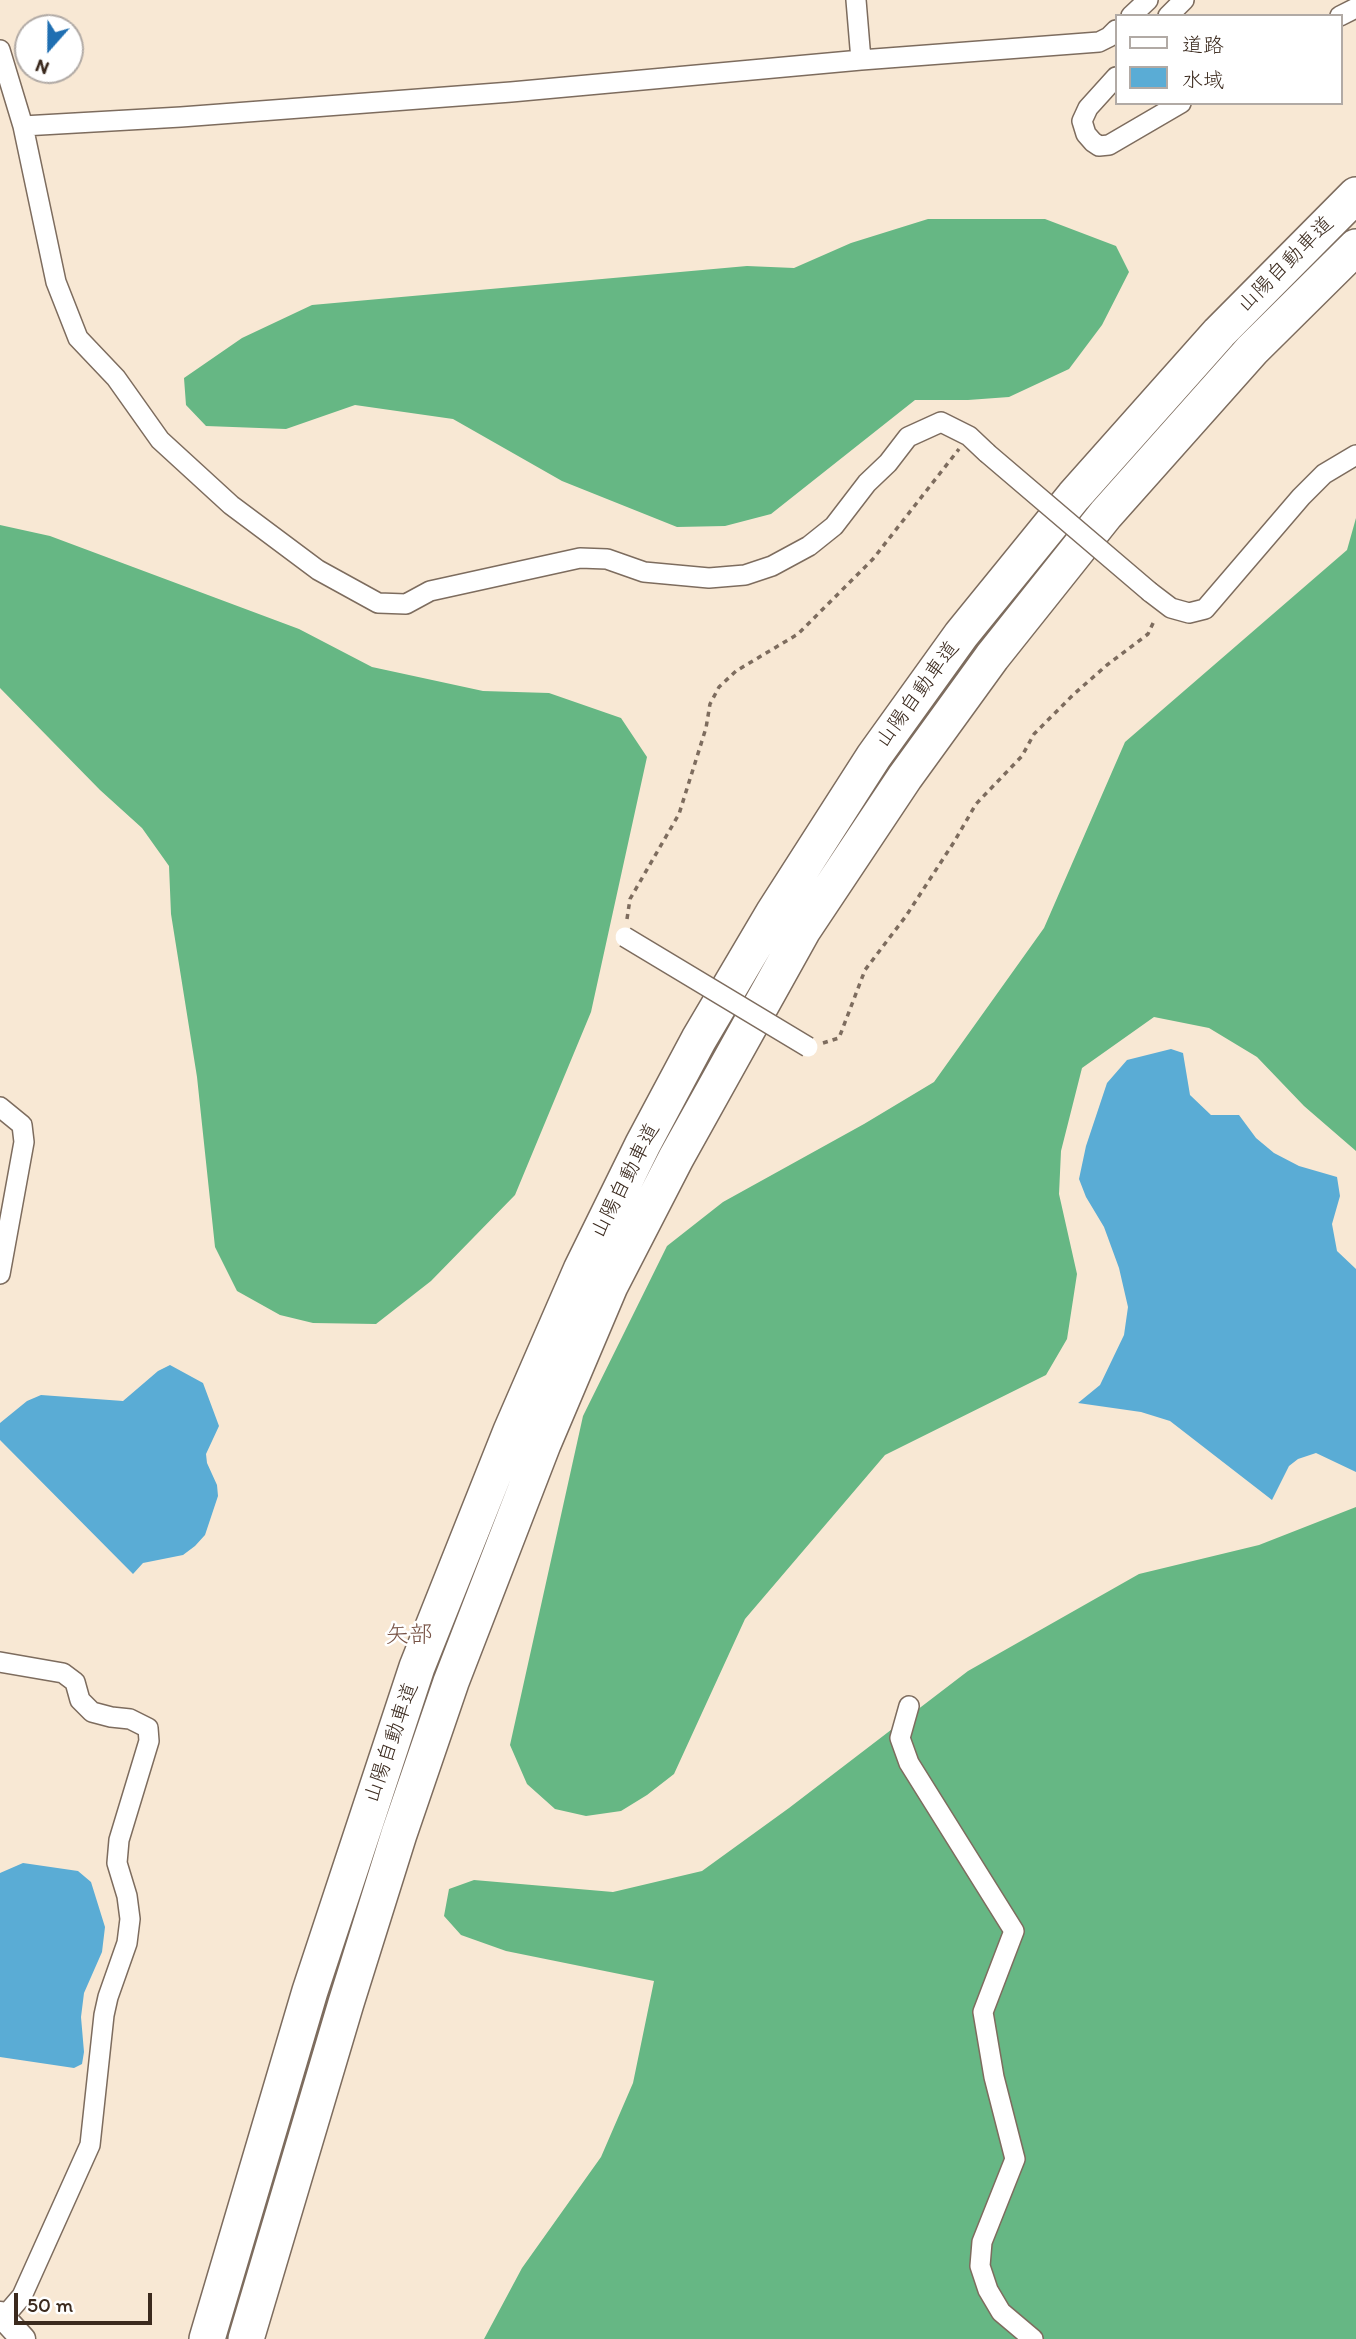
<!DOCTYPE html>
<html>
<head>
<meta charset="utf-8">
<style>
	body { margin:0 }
	#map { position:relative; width:1356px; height:2339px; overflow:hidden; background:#f8e8d4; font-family:Itim,"Klee One",sans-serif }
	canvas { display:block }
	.legend { position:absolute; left:1115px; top:14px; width:228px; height:91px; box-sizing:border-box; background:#fff; border:2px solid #b1aaa5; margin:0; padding:9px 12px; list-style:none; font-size:21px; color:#3b2a1e }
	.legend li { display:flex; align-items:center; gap:14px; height:35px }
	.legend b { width:35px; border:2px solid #b1aaa5 }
	.north { position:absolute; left:14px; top:14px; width:70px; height:70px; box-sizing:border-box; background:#fff; border:2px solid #b1aaa5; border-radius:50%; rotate:201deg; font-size:19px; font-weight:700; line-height:28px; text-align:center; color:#3b2a1e }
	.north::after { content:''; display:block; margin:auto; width:24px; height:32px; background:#1f6fb2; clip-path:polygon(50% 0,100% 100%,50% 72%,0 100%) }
	.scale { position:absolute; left:14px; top:2293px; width:138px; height:32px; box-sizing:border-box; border:4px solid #3b2a1e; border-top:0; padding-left:9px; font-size:21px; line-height:24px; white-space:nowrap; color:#3b2a1e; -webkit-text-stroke:5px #fff; paint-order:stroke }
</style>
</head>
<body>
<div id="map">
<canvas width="1356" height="2339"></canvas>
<ul class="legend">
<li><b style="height:9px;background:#fff"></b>道路</li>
<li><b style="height:19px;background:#5aacd5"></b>水域</li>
</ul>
<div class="north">N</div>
<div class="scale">50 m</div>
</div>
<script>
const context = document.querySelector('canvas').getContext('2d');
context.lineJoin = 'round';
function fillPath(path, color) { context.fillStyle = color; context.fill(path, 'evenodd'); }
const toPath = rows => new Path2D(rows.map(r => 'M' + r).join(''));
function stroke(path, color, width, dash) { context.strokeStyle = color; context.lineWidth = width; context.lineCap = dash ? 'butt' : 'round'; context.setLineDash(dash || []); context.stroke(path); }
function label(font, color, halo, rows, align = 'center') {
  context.font = font + ' Itim,"Klee One",sans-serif'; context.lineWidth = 5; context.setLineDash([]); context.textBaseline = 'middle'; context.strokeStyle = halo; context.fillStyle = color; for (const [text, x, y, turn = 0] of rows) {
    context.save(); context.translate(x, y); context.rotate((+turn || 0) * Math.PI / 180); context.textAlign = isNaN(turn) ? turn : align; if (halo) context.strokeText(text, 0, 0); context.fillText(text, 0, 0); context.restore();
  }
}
fillPath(toPath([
	[928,219,1045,219,1116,246,1129,272,1102,325,1069,369,1009,397,968,400,915,400,771,514,725,526,677,527,562,481,453,419,355,405,286,429,206,426,186,405,184,378,242,338,312,305,747,266,794,268,851,243],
	[1356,518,1356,1151,1304,1106,1257,1057,1209,1028,1154,1017,1082,1068,1061,1151,1059,1194,1077,1274,1067,1339,1046,1375,885,1455,745,1619,674,1774,647,1795,621,1811,586,1816,555,1809,527,1784,510,1745,583,1416,667,1246,723,1202,864,1124,934,1082,1044,928,1125,742,1347,550],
	[0,525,50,536,299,629,372,667,483,691,549,693,621,718,647,757,591,1012,515,1195,431,1281,376,1324,313,1323,280,1315,237,1291,215,1247,197,1077,171,914,169,866,142,828,100,790,0,688],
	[1356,1507,1356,2339,484,2339,522,2268,601,2157,633,2083,654,1981,506,1951,461,1935,444,1916,449,1889,474,1880,613,1892,702,1871,789,1808,968,1671,1139,1574,1259,1545]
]), '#66b784');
fillPath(toPath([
	[1171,1049,1183,1053,1190,1095,1211,1115,1239,1115,1256,1138,1274,1153,1299,1166,1337,1177,1340,1196,1332,1224,1337,1251,1356,1269,1356,1472,1316,1453,1298,1459,1289,1466,1272,1500,1170,1421,1141,1412,1078,1403,1100,1385,1124,1335,1128,1307,1119,1268,1104,1227,1086,1197,1079,1179,1086,1146,1107,1083,1127,1060],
	[170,1365,203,1383,219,1426,206,1454,207,1463,217,1485,218,1496,205,1535,195,1546,183,1555,143,1563,133,1574,0,1440,0,1423,27,1401,41,1395,123,1401,158,1371],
	[23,1863,78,1871,91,1882,105,1927,102,1952,84,1993,81,2017,84,2052,82,2064,74,2068,0,2057,0,1873]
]), '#5aacd5');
const minor = toPath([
	[856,0,861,60],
	[1131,16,1148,0],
	[1168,16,1184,0],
	[1340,16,1356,8],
	[0,50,23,126,56,282,78,338,116,378,160,440,231,505,318,570,378,603,406,604,430,591,580,558,607,559,644,572,709,578,745,575,772,566,809,546,834,526,867,483,888,463,908,437,941,422,969,436,987,453],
	[1116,77,1088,108,1082,121,1086,134,1093,142,1099,146,1109,145,1181,103],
	[23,126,181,117,511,92,861,60,1099,42,1109,37,1116,30],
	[1150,592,1171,608,1189,613,1205,609,1301,497,1324,474,1356,455],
	[0,1107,22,1125,24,1142,0,1274],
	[0,1662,63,1673,75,1682,80,1700,92,1712,111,1717,130,1719,148,1728,149,1741,119,1840,117,1863,127,1896,130,1919,127,1943,108,1997,104,2015,90,2145,22,2296,3,2318],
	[909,1706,900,1738,909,1763,1014,1931,983,2012,994,2077,1015,2159,982,2242,980,2266,988,2290,1001,2312,1033,2339]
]);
const tertiary = toPath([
	[0,2314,23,2339]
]);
const motorway = toPath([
	[207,2339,310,1991,417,1667,511,1431,581,1270,643,1144,699,1039,774,912,874,756,961,635,1074,496,1219,333,1356,195],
	[246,2339,346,2003,399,1834,451,1682,543,1444,610,1286,676,1158,803,930,905,777,992,657,1106,514,1252,350,1356,247]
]);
stroke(minor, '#7d6c5e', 22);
stroke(tertiary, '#7d6c5e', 27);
stroke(motorway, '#7d6c5e', 38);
stroke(toPath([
	[627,919,630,899,679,814,706,728,710,704,719,687,736,671,798,634,873,559,959,449],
	[823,1043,839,1038,865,970,906,916,954,842,976,804,1022,756,1034,734,1074,694,1107,665,1148,634,1155,619]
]), '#7d6c5e', 3.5, [5, 5]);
stroke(minor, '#fff', 19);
stroke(tertiary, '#fff', 24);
stroke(motorway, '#fff', 35);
const minorBridge = toPath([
	[987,453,1150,592],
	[625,937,808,1047]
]);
stroke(minorBridge, '#7d6c5e', 22, []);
stroke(minorBridge, '#fff', 19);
label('21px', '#3b2a1e', '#fff', [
	["山陽自動車道",1286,265,-45],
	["山陽自動車道",918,695,-54],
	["山陽自動車道",626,1181,-63],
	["山陽自動車道",392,1743,-71]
]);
label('24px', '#785447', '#fff', [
	["矢部",409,1636]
]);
</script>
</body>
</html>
